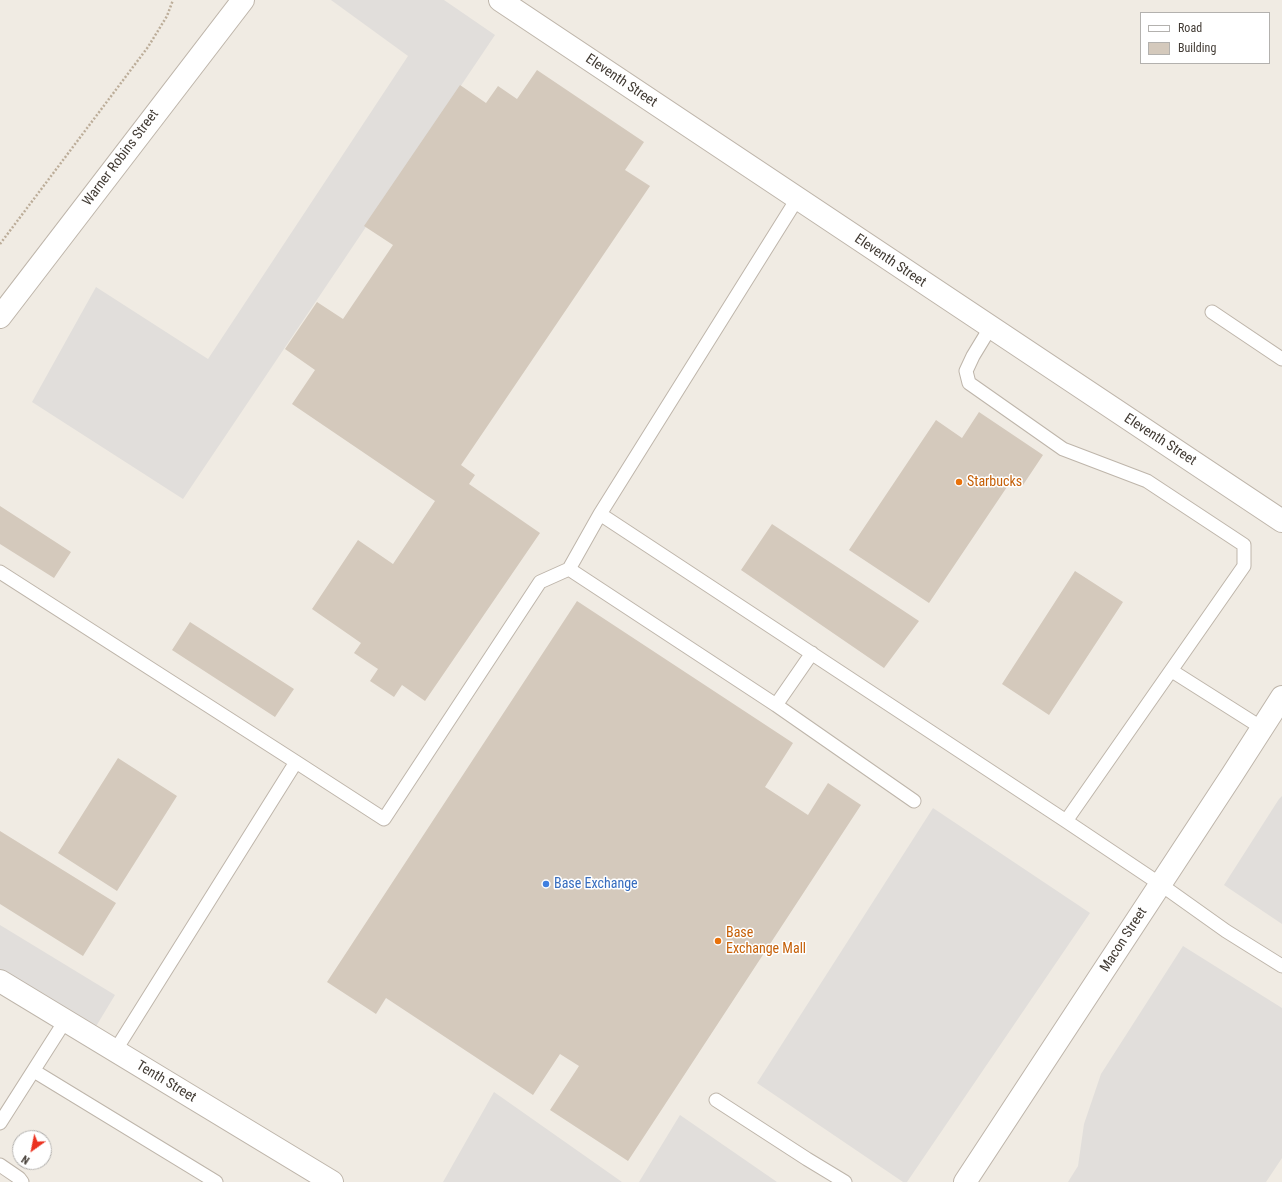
<!DOCTYPE html>
<html>
<head>
<meta charset="utf-8">
<style>
	body { margin:0 }
	#map { position:relative; width:1282px; height:1182px; overflow:hidden; background:#f0ebe3; font-family:"Roboto Condensed",sans-serif }
	canvas { display:block }
	.legend { position:absolute; left:1140px; top:12px; width:130px; height:52px; box-sizing:border-box; background:#fff; border:1px solid #b3b1ae; margin:0; padding:5px 7px; list-style:none; font-size:12px; color:#423b34 }
	.legend li { display:flex; align-items:center; gap:8px; height:20px }
	.legend b { width:20px; border:1px solid #b3b1ae }
	.north { position:absolute; left:12px; top:1130px; width:40px; height:40px; box-sizing:border-box; background:#fff; border:1px solid #b3b1ae; border-radius:50%; rotate:213deg; font-size:11px; font-weight:700; line-height:16px; text-align:center; color:#423b34 }
	.north::after { content:''; display:block; margin:auto; width:14px; height:18px; background:#eb3220; clip-path:polygon(50% 0,100% 100%,50% 72%,0 100%) }
</style>
</head>
<body>
<div id="map">
<canvas width="1282" height="1182"></canvas>
<ul class="legend">
<li><b style="height:5px;background:#fff"></b>Road</li>
<li><b style="height:11px;background:#d4c9bc"></b>Building</li>
</ul>
<div class="north">N</div>
</div>
<script>
const context = document.querySelector('canvas').getContext('2d');
context.lineJoin = 'round';
function fillPath(path, color) { context.fillStyle = color; context.fill(path, 'evenodd'); }
const toPath = rows => new Path2D(rows.map(r => 'M' + r).join(''));
function stroke(path, color, width, dash) { context.strokeStyle = color; context.lineWidth = width; context.lineCap = dash ? 'butt' : 'round'; context.setLineDash(dash || []); context.stroke(path); }
function label(font, color, halo, rows, align = 'center') {
  context.font = font + ' "Roboto Condensed",sans-serif'; context.lineWidth = 3; context.setLineDash([]); context.textBaseline = 'middle'; context.strokeStyle = halo; context.fillStyle = color; for (const [text, x, y, turn = 0] of rows) {
    context.save(); context.translate(x, y); context.rotate((+turn || 0) * Math.PI / 180); context.textAlign = isNaN(turn) ? turn : align; if (halo) context.strokeText(text, 0, 0); context.fillText(text, 0, 0); context.restore();
  }
}
fillPath(toPath([
	[331,0,444,0,495,35,183,499,32,402,96,287,208,359,408,56],
	[1282,796,1282,924,1224,885,1279,799],
	[933,808,1090,913,907,1182,903,1182,757,1083],
	[0,925,115,995,95,1028,0,970],
	[1183,946,1282,1008,1282,1158,1266,1182,1068,1182,1078,1166,1084,1124,1101,1074],
	[494,1092,622,1182,443,1182],
	[680,1115,777,1182,639,1182]
]), '#e1dedb');
fillPath(toPath([
	[537,70,644,142,625,170,650,186,461,465,475,475,469,484,540,533,425,701,402,685,394,697,370,681,378,669,354,653,361,643,312,609,358,540,393,564,435,501,292,404,315,370,285,349,317,302,343,319,393,245,364,226,460,85,486,103,498,86,517,99],
	[979,412,1043,455,1023,485,1013,478,929,603,849,550,936,420,962,438],
	[0,506,71,552,54,578,0,544],
	[772,524,919,621,884,668,741,570],
	[1075,571,1123,602,1049,715,1002,684],
	[577,601,793,743,765,787,808,815,828,783,861,805,628,1161,550,1110,579,1066,560,1054,533,1095,386,998,376,1014,327,982],
	[190,622,294,689,275,717,172,650],
	[118,758,177,796,117,891,58,853],
	[0,831,116,903,83,956,0,904]
]), '#d4c9bc');
const service = toPath([
	[1212,312,1282,359],
	[990,328,973,356,966,371,969,383,1063,449,1147,481,1244,545,1244,566,1066,821],
	[600,514,1066,821,1160,884,1226,931,1282,966],
	[569,569,600,514,797,199],
	[0,572,296,762,384,819,540,582,569,569,776,705,812,653],
	[1172,671,1262,728],
	[776,705,914,801],
	[115,1051,296,762],
	[34,1071,216,1182],
	[716,1100,807,1159,845,1182],
	[0,1123,65,1021],
	[0,1165,19,1178,22,1182]
]);
const minor = toPath([
	[500,0,1282,521],
	[0,317,243,0],
	[0,981,332,1182],
	[965,1182,1232,775,1282,697]
]);
stroke(service, '#beb5aa', 15);
stroke(minor, '#beb5aa', 24);
stroke(toPath([
	[0,244,148,47,167,16,173,0]
]), '#bcad99', 2.5, [2, 2]);
stroke(service, '#fff', 13);
stroke(minor, '#fff', 22);
for (const [x, y, r, color] of [
	[959,482,4,"#e8710a"],
	[546,884,4,"#3f7fe0"],
	[718,941,4,"#e8710a"]
]) { const dot = new Path2D(); dot.arc(x, y, r, 0, 2 * Math.PI); context.fillStyle = color; context.fill(dot); stroke(dot, '#fff', 1.5); }
label('14px', '#423b34', '#fff', [
	["Eleventh Street",621,81,34],
	["Warner Robins Street",121,158,-53],
	["Eleventh Street",890,261,34],
	["Eleventh Street",1160,440,33],
	["Macon Street",1124,940,-57],
	["Tenth Street",166,1082,31]
]);
label('14px', '#c56008', '#fff', [
	["Starbucks",967,482],
	["Base",726,933],
	["Exchange Mall",726,949]
], 'left');
label('14px', '#366cbe', '#fff', [
	["Base Exchange",554,884]
], 'left');
</script>
</body>
</html>
